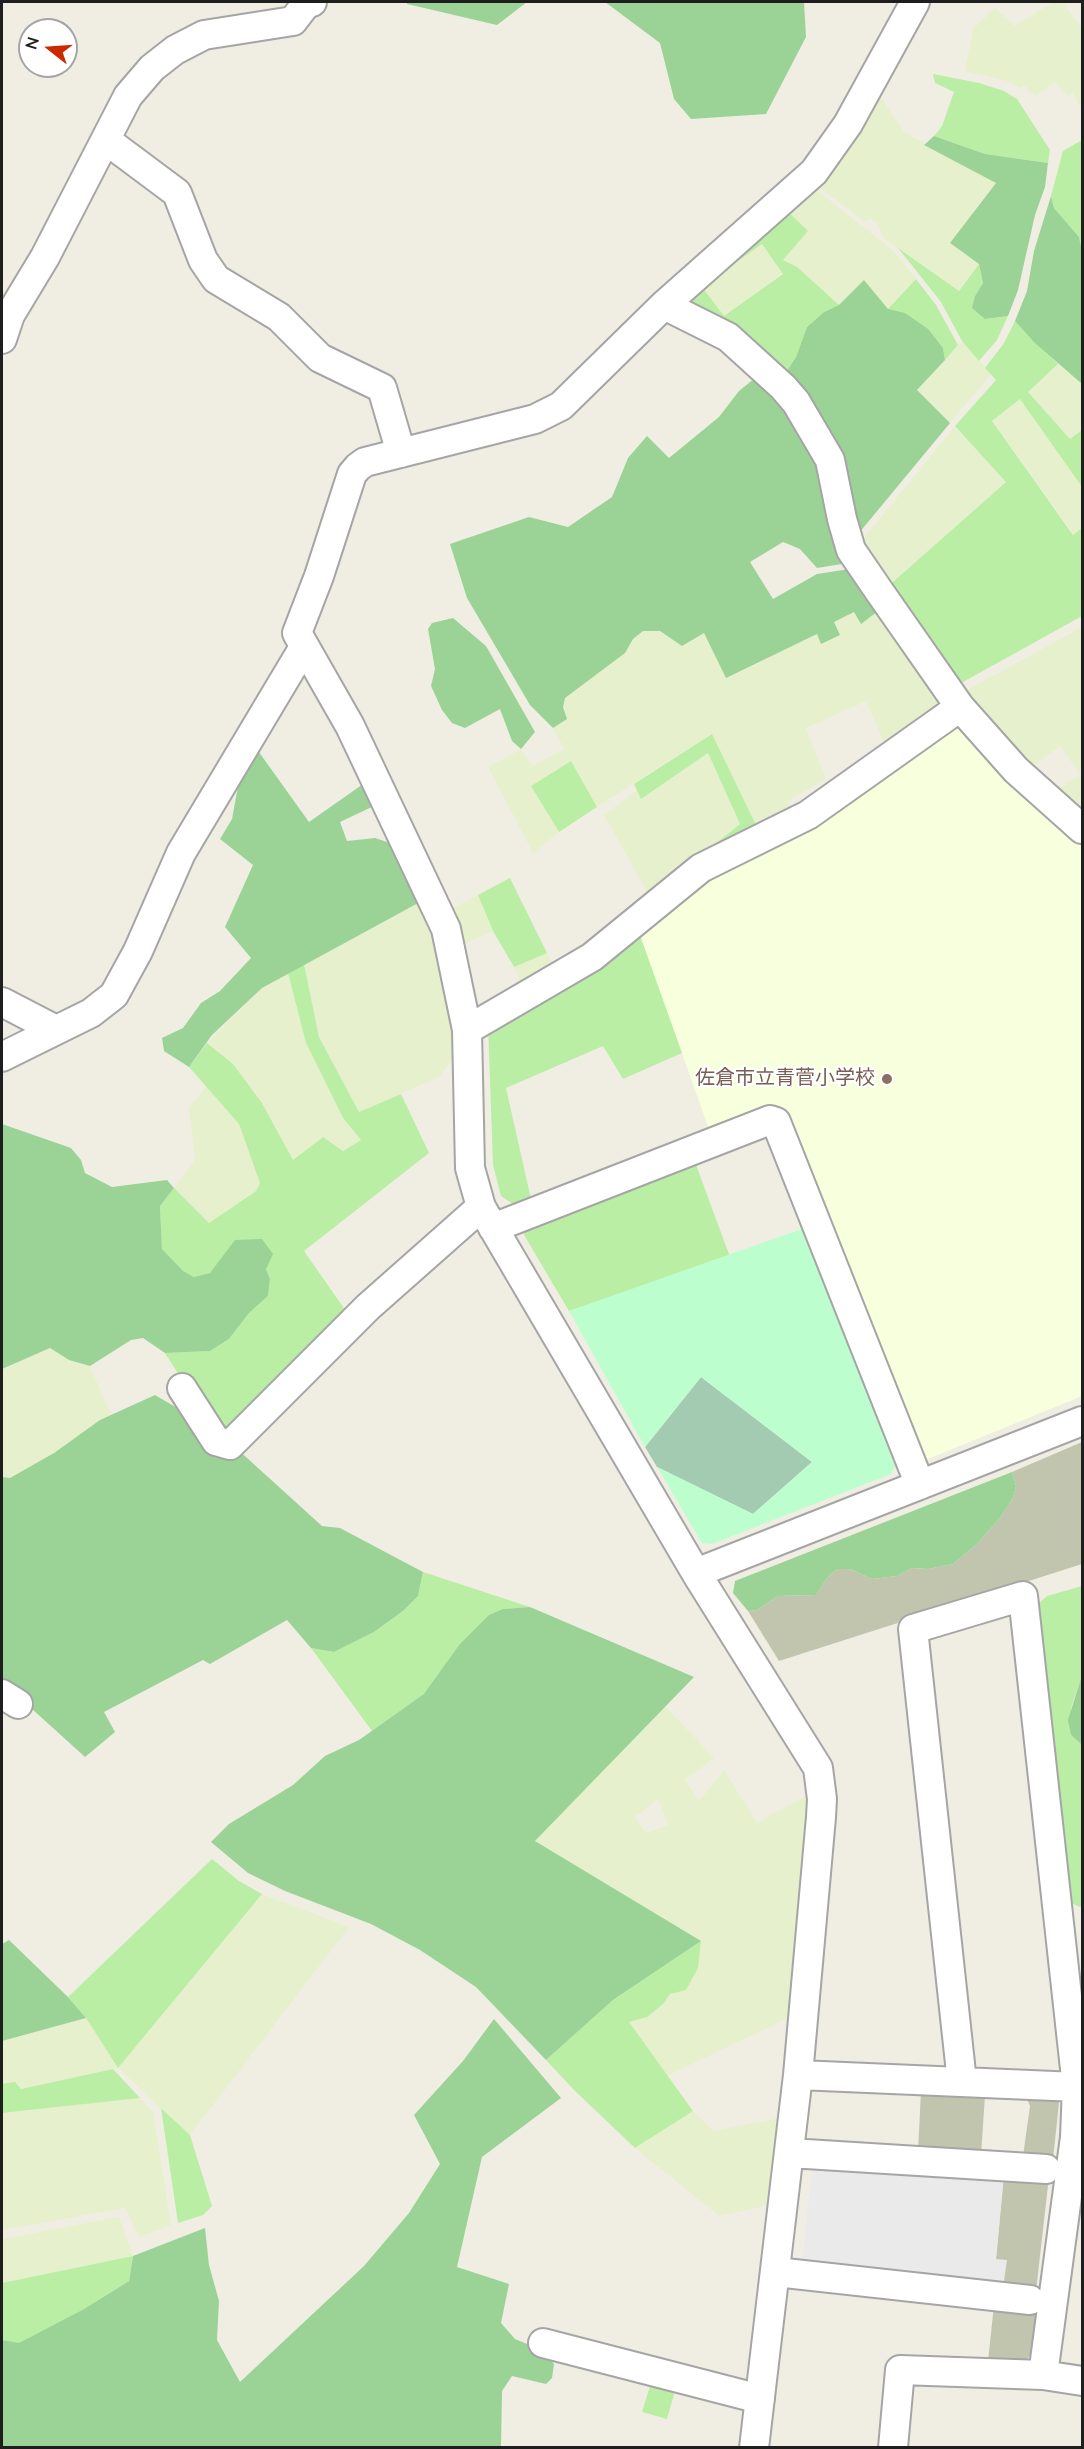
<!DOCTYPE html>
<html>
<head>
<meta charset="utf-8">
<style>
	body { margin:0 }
	#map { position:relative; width:1084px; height:2449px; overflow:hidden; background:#f0eee3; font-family:"Nunito Sans",sans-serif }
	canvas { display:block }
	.frame { position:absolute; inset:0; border:3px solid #1e1e1e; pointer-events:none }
	.north { position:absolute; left:18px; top:18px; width:60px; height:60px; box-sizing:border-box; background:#fff; border:2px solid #a5a5a5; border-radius:50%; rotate:287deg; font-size:16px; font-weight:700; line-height:24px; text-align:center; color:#1e1e1e }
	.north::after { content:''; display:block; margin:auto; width:21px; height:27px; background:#cc2900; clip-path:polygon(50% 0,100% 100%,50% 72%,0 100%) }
</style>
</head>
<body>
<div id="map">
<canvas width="1084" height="2449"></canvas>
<div class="frame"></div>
<div class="north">N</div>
</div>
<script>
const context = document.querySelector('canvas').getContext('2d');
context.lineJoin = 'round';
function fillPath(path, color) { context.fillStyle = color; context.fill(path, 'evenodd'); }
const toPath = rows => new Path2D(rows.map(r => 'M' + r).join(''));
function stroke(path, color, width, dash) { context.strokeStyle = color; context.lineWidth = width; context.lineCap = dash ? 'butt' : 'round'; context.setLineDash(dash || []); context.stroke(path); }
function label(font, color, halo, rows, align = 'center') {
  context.font = font + ' "Nunito Sans","Noto Sans JP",sans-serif'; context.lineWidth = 4.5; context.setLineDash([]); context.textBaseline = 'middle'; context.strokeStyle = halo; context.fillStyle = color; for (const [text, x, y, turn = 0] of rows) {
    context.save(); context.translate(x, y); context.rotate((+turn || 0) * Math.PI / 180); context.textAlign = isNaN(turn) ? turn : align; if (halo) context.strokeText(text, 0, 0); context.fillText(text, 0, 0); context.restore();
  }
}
fillPath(toPath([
	[955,717,1082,838,1082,1396,928,1459,923,1457,786,1109,778,1105,710,1132,637,927]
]), '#f8ffdd');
fillPath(toPath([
	[1082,1442,1082,1564,779,1661,748,1611,757,1610,778,1596,816,1595,827,1578,837,1569,850,1569,872,1579,897,1576,912,1568,928,1569,953,1564,977,1544,1000,1518,1013,1498,1016,1486,1012,1472],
	[921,2091,985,2095,981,2156,918,2152],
	[1025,2095,1055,2098,1059,2103,1053,2159,1023,2156,1030,2106],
	[1004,2174,1049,2177,1036,2291,1003,2288,996,2259],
	[994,2305,1036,2308,1031,2355,1022,2364,988,2361]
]), '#c1c5ae');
fillPath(toPath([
	[1053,2,1062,2,1082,28,1082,110,1073,93,1068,96,1055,82,1035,96,1025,86,1020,88,1007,81,965,71,973,29,995,8,1015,26],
	[878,93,904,132,996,183,973,211,979,264,959,291,883,238,877,222,870,219,864,221,816,185],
	[813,187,895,252,916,279,888,309,864,280,839,305,783,260,807,231,787,211],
	[762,244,783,273,724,317,702,287],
	[962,341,991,374,950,423,917,390],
	[1058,364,1082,384,1082,430,1070,439,1027,392],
	[1020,399,1082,487,1082,528,1074,535,992,421],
	[955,426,1007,481,885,589,855,549],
	[882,608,949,703,887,749,866,701,806,728,826,779,788,801,792,811,757,827,711,734,597,807,571,761,531,786,559,832,533,853,488,767,521,749,532,766,564,749,553,728,566,719,563,707,565,698,625,653,633,639,643,631,660,631,682,646,704,632,727,677,817,634,821,644,839,635,834,622,854,611],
	[1082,627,1082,818,1052,792,1081,775,1060,746,1026,772,960,694],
	[708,753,740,824,651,898,604,815,637,790,641,799],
	[478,895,493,931,462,945,449,910],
	[420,902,433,931,449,984,453,1058,439,1077,359,1112,319,1037,304,964],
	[547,953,555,968,523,986,514,967],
	[288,973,306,1043,343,1118,361,1140,343,1151,322,1137,293,1161,262,1103,233,1064,207,1043,262,988],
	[206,1086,239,1124,260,1183,256,1191,209,1223,174,1188,195,1160,189,1108],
	[50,1348,69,1360,90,1366,111,1415,100,1420,54,1453,10,1478,2,1477,2,1369],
	[665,1706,714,1758,685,1780,699,1801,724,1770,757,1823,809,1794,790,2017,667,2076,629,2022,663,2004,670,1994,698,1968,701,1941,535,1841],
	[658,1799,668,1825,646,1833,635,1817],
	[262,1894,349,1927,190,2135,118,2068,21,2089,2,2084,2,2041,86,2018,118,2068],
	[140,2098,153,2112,171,2225,139,2237,125,2208,2,2230,2,2113],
	[693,2111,713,2131,780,2118,769,2205,719,2216,635,2148],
	[119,2217,133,2256,2,2283,2,2239]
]), '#e7f0cd');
fillPath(toPath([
	[933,74,979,83,1004,91,1017,99,1050,150,1048,163,985,154,934,136,942,126,954,92,935,83],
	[1082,140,1082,251,1079,237,1054,208,1051,196,1063,151],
	[787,211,808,231,783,260,797,267,839,305,824,312,807,327,796,357,781,380,680,306,702,287,724,316,783,274,762,244,713,279],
	[898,248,959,291,979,264,983,283,975,296,985,319,1008,316,997,340,979,361,962,341,941,302],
	[916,279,936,305,958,345,945,360,943,348,888,309],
	[1015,321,1058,364,1028,392,1070,439,1082,430,1082,487,1020,399,992,421,1073,535,1082,528,1082,616,954,687,885,589,1006,482,955,426,996,380,985,368,1004,343],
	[712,734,757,827,698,858,740,824,708,753,641,799,634,784],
	[571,761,597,807,559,832,531,786],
	[510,878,547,953,514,967,493,931,478,895],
	[637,927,682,1053,623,1079,603,1046,506,1088,531,1199,516,1206,501,1196,493,1165,488,1024],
	[304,964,319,1037,359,1112,401,1094,429,1153,304,1251,348,1314,219,1438,165,1353,210,1351,229,1339,249,1313,268,1296,270,1279,266,1269,221,1261,210,1273,195,1277,183,1272,162,1249,160,1206,174,1188,209,1223,256,1191,260,1183,239,1124,189,1067,207,1043,233,1064,262,1103,293,1160,323,1137,343,1151,361,1140,343,1118,306,1043,288,973],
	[695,1162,730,1257,569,1311,524,1235,525,1226],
	[423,1572,530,1607,503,1609,459,1645,425,1694,372,1731,311,1648,334,1652,374,1632,403,1611,418,1596],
	[1082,1586,1082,1675,1071,1708,1071,1735,1082,1745,1082,1908,1069,1902,1036,1613,1038,1604,1047,1596],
	[212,1859,239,1881,262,1894,118,2068,86,2018,68,1997],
	[701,1941,698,1968,686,1990,670,1994,663,2004,647,2017,629,2022,693,2111,635,2148,574,2090,546,2060,613,2000],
	[113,2069,140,2098,2,2113,2,2084,15,2082,21,2089],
	[161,2108,190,2135,212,2206,203,2215,178,2223],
	[133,2256,129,2281,84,2309,18,2344,2,2340,2,2283],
	[653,2376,677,2384,667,2419,642,2412]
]), '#baeea5');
fillPath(toPath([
	[407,2,527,2,497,25,407,4],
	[605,2,804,2,806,37,766,114,691,119,674,99,660,43],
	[934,136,985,154,1048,163,1045,187,1035,215,1018,290,1008,316,985,319,972,308,975,296,983,283,979,264,950,243,996,183,924,145],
	[1051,196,1054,208,1079,237,1082,251,1082,384,1035,343,1015,321,1027,291,1034,251],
	[864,280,888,309,905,313,928,329,943,348,945,360,917,390,950,423,854,539,781,380,796,357,807,327,824,312,839,305],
	[760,374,808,426,854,562,817,568,800,549,783,542,750,562,773,599,817,574,856,568,882,608,861,624,854,612,834,622,840,635,821,644,817,634,726,678,704,633,682,646,660,631,643,631,633,639,625,653,565,698,563,707,567,719,553,728,530,705,467,598,450,544,529,517,568,527,612,497,628,458,647,436,669,458,719,417,739,391],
	[453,618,486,646,535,732,521,749,512,741,500,709,465,728,452,723,442,710,431,686,435,669,428,629,432,623],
	[256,748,309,822,366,782,376,805,340,822,347,841,375,838,390,843,420,902,262,988,212,1035,189,1067,164,1051,162,1038,183,1028,201,1003,220,991,251,958,225,927,253,865,220,839,232,819,239,781],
	[2,1124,71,1148,81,1160,85,1173,112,1187,167,1180,174,1188,160,1206,162,1249,183,1271,194,1277,210,1273,235,1240,262,1239,273,1254,266,1269,270,1279,268,1296,249,1313,229,1339,210,1351,165,1353,143,1338,131,1340,90,1366,69,1360,50,1348,2,1369],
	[155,1395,196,1419,236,1448,322,1526,340,1528,423,1572,418,1596,403,1611,374,1632,334,1652,311,1648,287,1620,210,1664,203,1660,104,1712,115,1732,85,1757,21,1699,2,1688,2,1477,10,1478,54,1453,100,1420],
	[1012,1472,1016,1486,1013,1498,1000,1518,977,1544,953,1564,928,1569,912,1568,897,1576,872,1579,850,1569,837,1569,827,1578,816,1595,778,1596,757,1610,748,1611,733,1593,735,1581],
	[530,1607,694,1677,535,1841,701,1941,613,2000,546,2060,476,1987,420,1950,371,1924,285,1891,248,1873,211,1842,229,1824,293,1785,325,1756,359,1740,424,1694,459,1645,489,1615,503,1609],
	[1082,1675,1082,1745,1071,1735,1068,1720],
	[9,1940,68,1997,86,2018,2,2041,2,1944],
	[494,2019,561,2098,482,2157,457,2267,509,2284,501,2323,515,2339,542,2350,554,2364,552,2378,546,2384,512,2376,502,2391,501,2447,2,2447,2,2340,19,2343,84,2309,129,2281,133,2256,205,2228,209,2265,219,2301,217,2340,240,2382,364,2266,409,2213,440,2164,414,2115,463,2061]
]), '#9ad395');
fillPath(toPath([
	[701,1377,812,1462,753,1514,657,1467,645,1447]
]), '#a3cbb1');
fillPath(toPath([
	[810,1226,899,1459,891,1474,712,1544,702,1543,657,1467,753,1514,812,1462,701,1377,645,1447,569,1311]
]), '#bdfecf');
fillPath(toPath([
	[813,2163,1004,2174,996,2259,1007,2260,1003,2288,801,2267]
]), '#eaeaea');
const minor = toPath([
	[106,140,177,193,203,260,216,279,279,317,320,358,382,388,401,453],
	[664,305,728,337,783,387,796,402,830,460,842,519,851,550,879,591,960,707,1016,770,1082,829],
	[2,339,10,315,45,257,128,96,152,68,175,50,204,35,293,21,306,4,312,2],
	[2,1002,54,1029],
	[467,1030,592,957,701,868,808,815,960,707],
	[2,1057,91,1013,114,995,138,951,181,853,304,647],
	[493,1228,770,1120,776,1122,920,1485],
	[182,1388,216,1441,230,1445,368,1307,481,1207],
	[696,1573,1082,1421],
	[2,1694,18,1704],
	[798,2075,1077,2087],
	[962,2082,913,1629,1023,1596,1077,2087,1075,2137,1043,2375],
	[790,2153,1046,2169],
	[776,2272,1030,2300],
	[543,2343,760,2399],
	[754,2448,798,2075,821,1817,822,1799,818,1768,696,1573,481,1207,470,1168,467,1030,446,929,350,726,297,633,319,576,352,474,358,467,365,462,535,419,561,406,664,305,814,172,848,124,915,2],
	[893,2448,900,2370,1043,2375,1082,2381]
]);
stroke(minor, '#a5a5a5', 32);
stroke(minor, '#fff', 28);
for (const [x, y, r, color] of [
	[887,1079,6,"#8d6e63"]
]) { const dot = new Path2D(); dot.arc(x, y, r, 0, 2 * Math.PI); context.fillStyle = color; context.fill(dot); stroke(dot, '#fff', 2); }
label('20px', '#785e54', '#fff', [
	["佐倉市立青菅小学校",875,1079]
], 'right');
</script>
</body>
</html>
